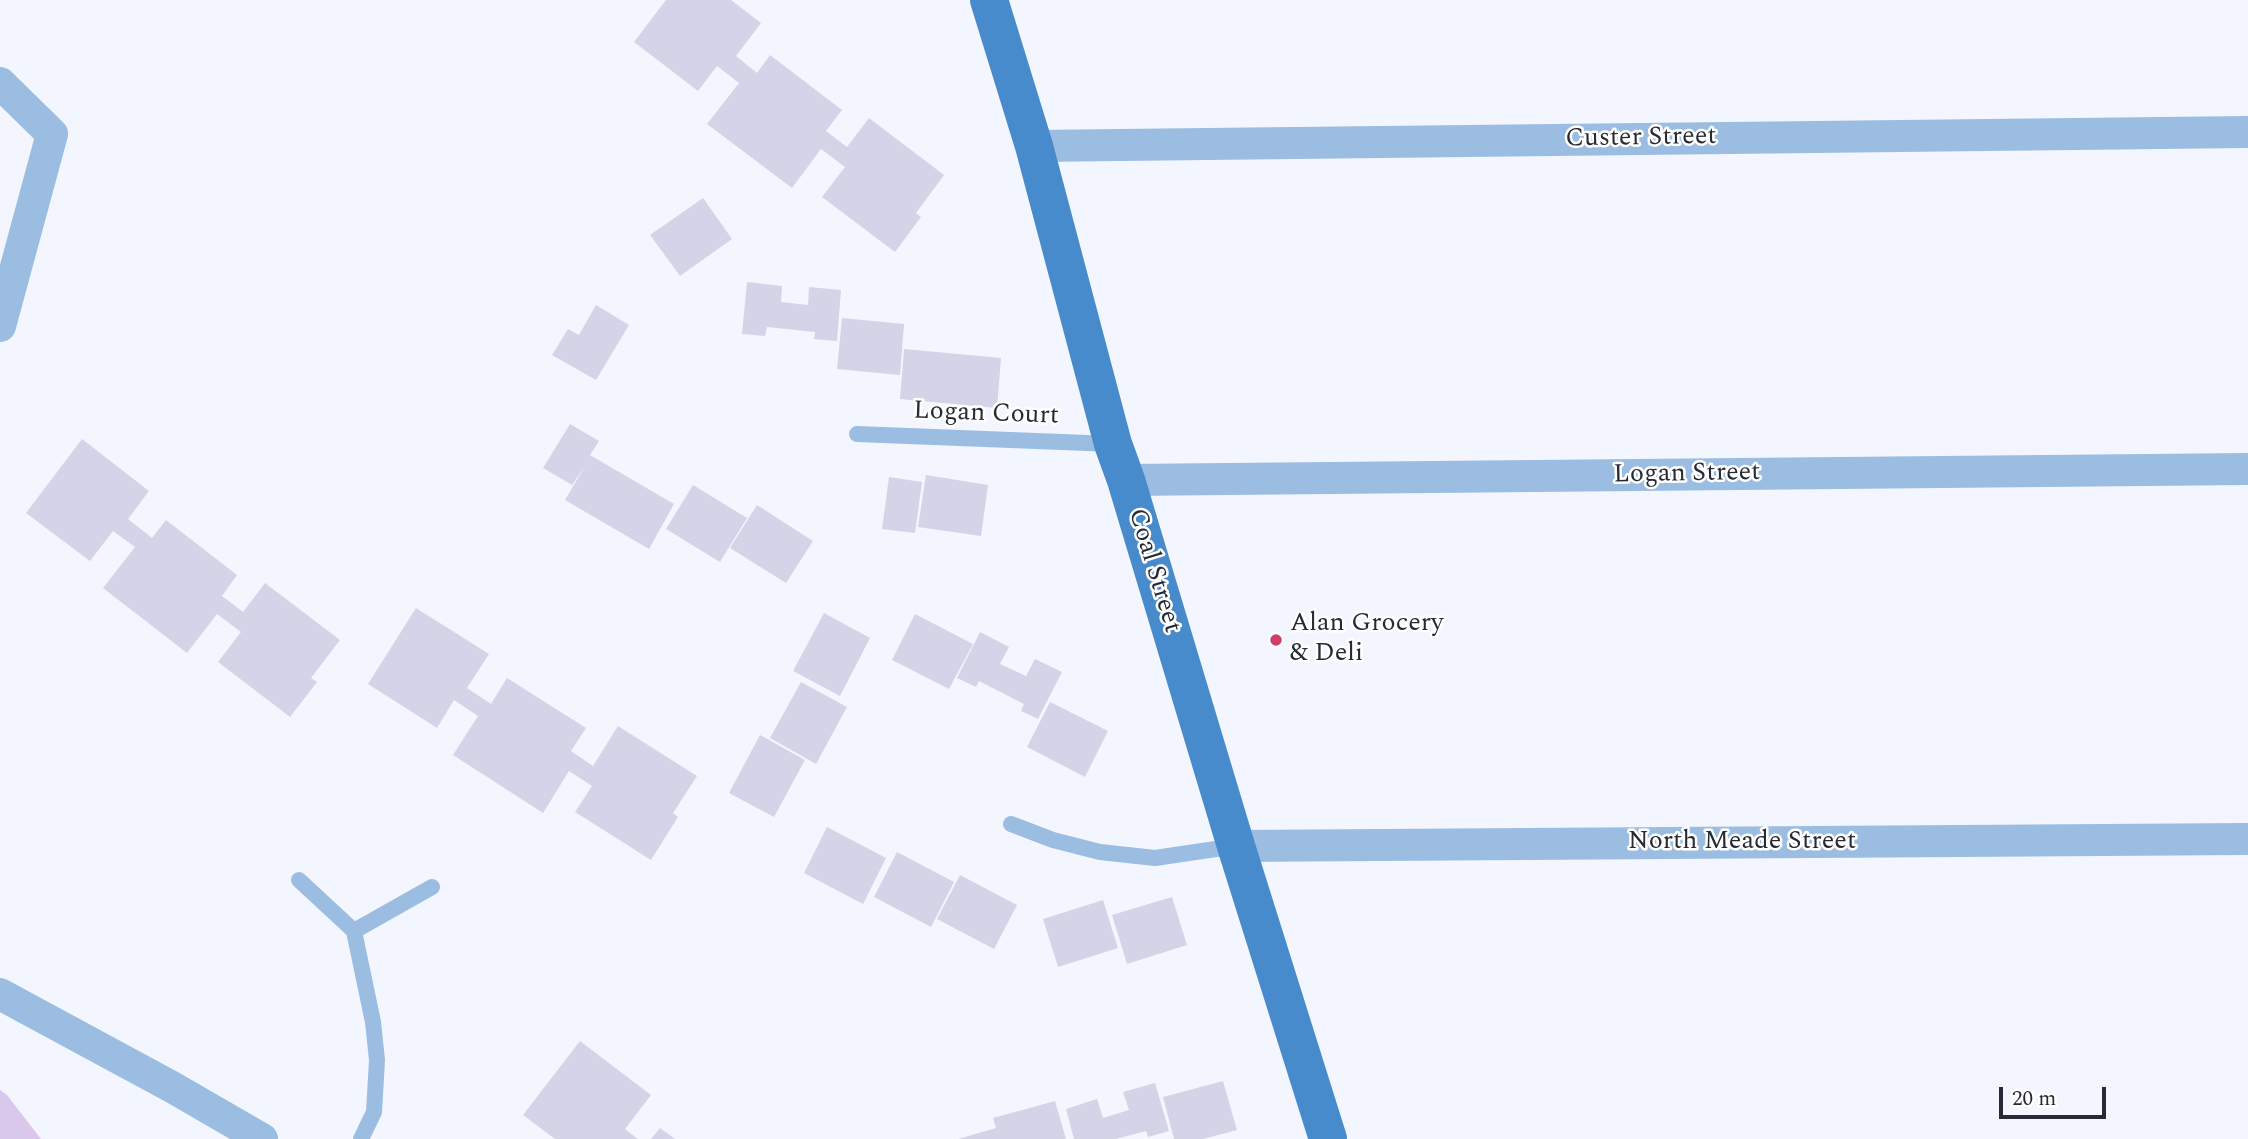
<!DOCTYPE html>
<html>
<head>
<meta charset="utf-8">
<style>
	body { margin:0 }
	#map { position:relative; width:2248px; height:1139px; overflow:hidden; background:#f3f6fe; font-family:Spectral,serif }
	canvas { display:block }
	.scale { position:absolute; left:1999px; top:1087px; width:107px; height:32px; box-sizing:border-box; border:4px solid #272a32; border-top:0; padding-left:9px; font-size:21px; line-height:24px; white-space:nowrap; color:#272a32; -webkit-text-stroke:5px #fff; paint-order:stroke }
</style>
</head>
<body>
<div id="map">
<canvas width="2248" height="1139"></canvas>
<div class="scale">20 m</div>
</div>
<script>
const context = document.querySelector('canvas').getContext('2d');
context.lineJoin = 'round';
function fillPath(path, color) { context.fillStyle = color; context.fill(path, 'evenodd'); }
const toPath = rows => new Path2D(rows.map(r => 'M' + r).join(''));
function stroke(path, color, width, dash) { context.strokeStyle = color; context.lineWidth = width; context.lineCap = dash ? 'butt' : 'round'; context.setLineDash(dash || []); context.stroke(path); }
function label(font, color, halo, rows, align = 'center') {
  context.font = font + ' Spectral,serif'; context.lineWidth = 5; context.setLineDash([]); context.textBaseline = 'middle'; context.strokeStyle = halo; context.fillStyle = color; for (const [text, x, y, turn = 0] of rows) {
    context.save(); context.translate(x, y); context.rotate((+turn || 0) * Math.PI / 180); context.textAlign = isNaN(turn) ? turn : align; if (halo) context.strokeText(text, 0, 0); context.fillText(text, 0, 0); context.restore();
  }
}
fillPath(toPath([
	[0,1090,7,1095,41,1139,0,1139]
]), '#dac8ec');
fillPath(toPath([
	[666,0,731,0,761,23,736,56,757,73,770,55,842,110,826,131,847,147,869,118,944,175,916,213,921,217,895,252,822,197,845,167,821,149,792,188,707,124,739,83,717,66,698,91,634,42],
	[703,198,732,239,680,276,650,235],
	[747,282,782,286,781,302,808,305,809,287,841,290,837,341,814,339,815,332,767,327,765,336,742,334],
	[596,305,629,325,596,380,552,355,568,329,579,335],
	[842,318,904,324,900,375,837,369],
	[904,349,1001,358,997,408,900,399],
	[570,424,599,441,590,455,674,504,649,549,565,500,585,466,572,485,543,468],
	[82,439,149,491,128,519,152,538,166,520,237,575,222,596,243,612,265,583,340,640,311,678,317,682,290,717,218,662,241,632,217,614,187,653,103,588,135,547,113,531,90,561,26,513],
	[926,475,988,485,981,536,918,527],
	[889,477,922,482,915,533,882,529],
	[693,485,747,518,720,562,666,529],
	[757,505,813,541,786,583,730,548],
	[416,608,489,654,467,688,491,704,507,678,586,728,571,751,593,766,618,726,697,776,673,813,678,817,651,860,575,812,592,786,569,771,543,813,453,755,478,716,454,700,437,728,368,684],
	[824,613,870,638,840,696,793,671],
	[915,614,973,644,949,689,892,660],
	[980,632,1009,647,1000,664,1026,676,1035,659,1062,672,1038,719,1021,711,1024,704,979,681,976,687,957,678],
	[801,682,847,707,816,764,770,738],
	[1050,702,1108,731,1085,777,1027,747],
	[760,735,805,760,774,817,729,793],
	[827,827,886,858,863,904,804,873],
	[897,852,954,882,931,927,874,897],
	[960,875,1017,905,994,949,937,919],
	[1172,897,1187,945,1127,964,1112,915],
	[1103,900,1118,948,1058,967,1043,919],
	[580,1041,651,1095,625,1129,638,1139,555,1139,523,1115],
	[1223,1081,1237,1130,1203,1139,1174,1139,1163,1097],
	[1155,1083,1169,1131,1148,1137,1146,1131,1116,1139,1074,1139,1066,1109,1097,1099,1103,1118,1129,1110,1123,1092],
	[1055,1101,1066,1139,958,1139,996,1128,993,1118],
	[660,1128,675,1139,651,1139]
]), '#d4d3e8');
stroke(toPath([
	[857,434,1113,444],
	[1011,824,1053,840,1100,852,1155,858,1236,846],
	[299,880,354,931,373,1022,377,1060,374,1112,361,1139],
	[354,931,432,887]
]), '#9bbde2', 16);
stroke(toPath([
	[0,83,52,134,0,326],
	[1034,146,2248,132],
	[1126,480,2248,469],
	[1236,846,2248,839],
	[0,994,172,1087,262,1139]
]), '#9bbde2', 32);
stroke(toPath([
	[989,0,1034,146,1113,444,1126,480,1236,846,1328,1139]
]), '#488bcd', 38);
for (const [x, y, r, color] of [
	[1276,640,7,"#cc3f6d"]
]) { const dot = new Path2D(); dot.arc(x, y, r, 0, 2 * Math.PI); context.fillStyle = color; context.fill(dot); stroke(dot, '#fff', 2.5); }
label('26px', '#272a32', '#fff', [
	["Custer Street",1641,139,-1],
	["Logan Court",986,415,2],
	["Logan Street",1687,475,-1],
	["Coal Street",1153,571,73],
	["North Meade Street",1742,843]
]);
label('26px', '#272a32', '#fff', [
	["Alan Grocery",1290,625],
	["& Deli",1290,655]
], 'left');
</script>
</body>
</html>
